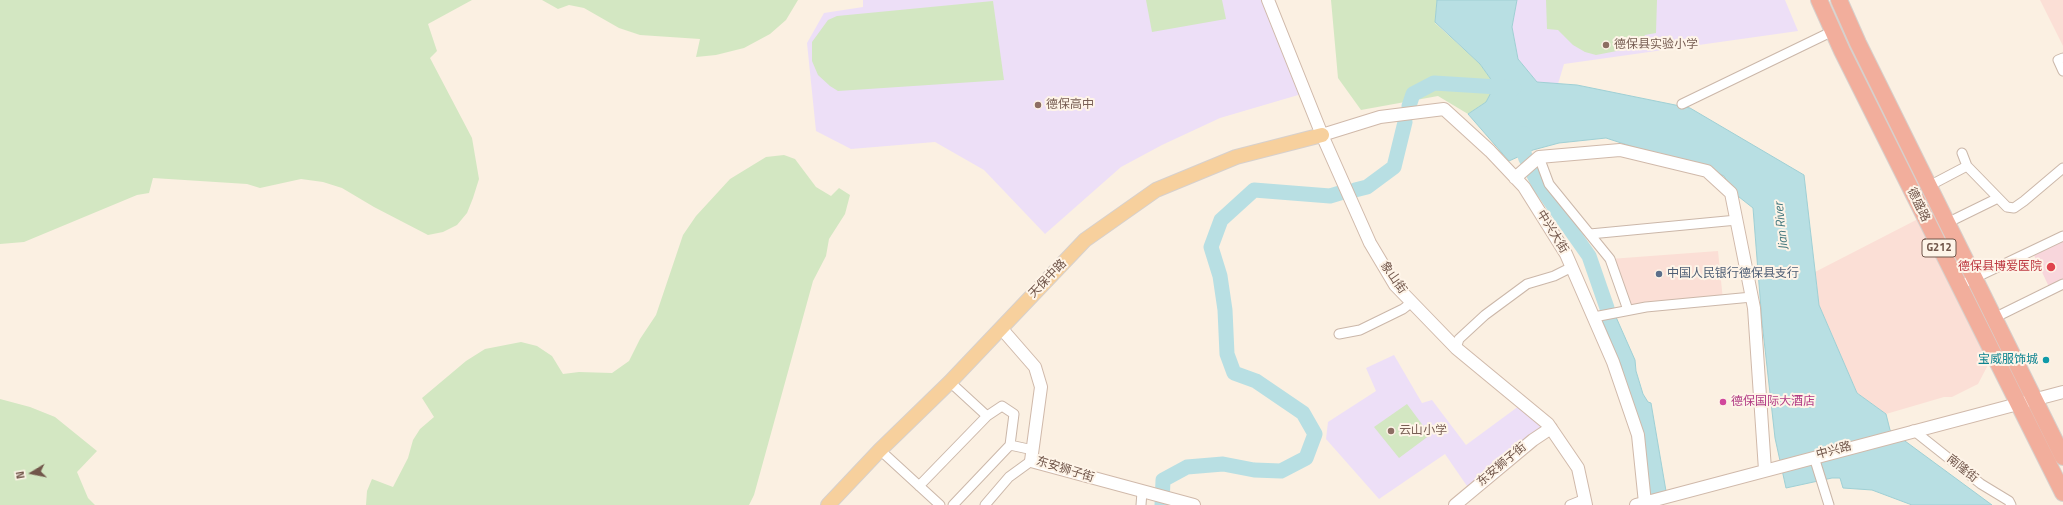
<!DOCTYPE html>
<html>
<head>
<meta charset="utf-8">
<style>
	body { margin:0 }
	#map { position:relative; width:2063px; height:505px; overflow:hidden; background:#fbf0e2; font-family:"Titillium Web",sans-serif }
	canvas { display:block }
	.north { position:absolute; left:12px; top:453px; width:40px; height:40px; -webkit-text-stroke:3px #fef4e8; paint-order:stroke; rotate:260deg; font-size:11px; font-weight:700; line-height:16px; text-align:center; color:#71564a }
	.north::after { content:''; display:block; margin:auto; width:14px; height:18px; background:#71564a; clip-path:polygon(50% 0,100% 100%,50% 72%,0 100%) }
</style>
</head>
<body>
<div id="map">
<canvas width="2063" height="505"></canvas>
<div class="north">N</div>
</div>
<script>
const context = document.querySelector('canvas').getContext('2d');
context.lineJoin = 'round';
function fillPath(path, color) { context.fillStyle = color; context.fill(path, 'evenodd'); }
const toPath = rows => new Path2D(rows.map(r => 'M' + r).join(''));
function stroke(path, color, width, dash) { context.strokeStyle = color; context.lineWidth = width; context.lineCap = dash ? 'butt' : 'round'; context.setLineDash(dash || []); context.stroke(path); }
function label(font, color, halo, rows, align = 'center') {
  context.font = font + ' "Titillium Web","Noto Sans SC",sans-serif'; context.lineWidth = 4; context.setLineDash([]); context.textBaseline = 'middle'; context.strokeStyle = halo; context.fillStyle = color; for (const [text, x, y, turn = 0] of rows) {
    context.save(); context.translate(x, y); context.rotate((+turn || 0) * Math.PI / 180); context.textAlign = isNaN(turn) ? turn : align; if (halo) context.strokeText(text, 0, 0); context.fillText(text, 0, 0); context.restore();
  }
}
fillPath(toPath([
	[2040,0,2063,0,2063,46],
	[1918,219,1989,363,1978,384,1952,397,1944,397,1886,414,1857,393,1819,305,1815,272],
	[1718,251,1723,300,1628,310,1610,259]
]), '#fbdfd6');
fillPath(toPath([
	[863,0,1268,0,1305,93,1220,118,1162,145,1121,167,1045,234,984,170,935,142,851,149,816,131,807,43,824,13,863,7],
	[1517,0,1785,0,1798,31,1564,64,1558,84,1537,82,1518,59,1512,27],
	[1394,355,1422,403,1432,400,1466,445,1523,403,1548,424,1469,489,1445,454,1379,499,1326,439,1328,422,1376,391,1366,368]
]), '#eddff7');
fillPath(toPath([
	[2063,238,2063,282,2050,289,2033,253]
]), '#f8d6dc');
fillPath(toPath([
	[0,0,472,0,428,24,437,51,430,58,472,138,479,179,473,198,467,213,457,225,443,232,428,235,374,207,342,188,323,182,301,179,260,188,247,184,153,178,149,193,137,195,24,242,0,244],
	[542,0,798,0,786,20,770,34,744,48,716,55,696,57,700,39,640,35,619,28,584,8,569,5,558,9],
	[1146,0,1222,0,1226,19,1152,32],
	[1331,0,1437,0,1435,23,1480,64,1495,85,1486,102,1468,114,1438,96,1361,110,1338,78],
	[1546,0,1657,0,1656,33,1645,35,1641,41,1622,50,1596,55,1585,52,1573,45,1558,30,1547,29],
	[993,1,1004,80,838,91,830,86,818,75,812,61,812,42,828,20,837,16],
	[784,155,795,159,816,187,831,196,839,188,850,195,845,214,829,239,826,256,813,281,754,495,749,505,366,505,367,491,372,479,393,487,408,458,413,440,420,429,434,417,422,398,466,361,485,349,521,342,537,346,552,356,563,374,579,372,612,373,629,361,640,339,656,315,683,235,696,216,730,179,766,157],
	[0,399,30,407,55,417,97,451,77,472,88,498,95,505,0,505],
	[1407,404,1430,435,1399,458,1374,427]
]), '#d3e7c2');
const water = toPath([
	[1437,0,1517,0,1512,27,1518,59,1537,82,1577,85,1690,108,1804,175,1819,305,1857,393,1886,414,1890,430,1992,505,1912,505,1872,490,1843,488,1840,478,1832,478,1786,488,1775,438,1762,322,1753,208,1734,193,1724,176,1696,163,1667,158,1606,138,1559,143,1533,150,1509,161,1468,114,1486,102,1495,85,1480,64,1435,22,1437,0],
	[1616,317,1635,360,1636,371,1643,394,1648,402,1651,403,1666,491,1650,495,1627,387,1621,365,1602,320,1616,317]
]);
fillPath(water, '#b8dfe3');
stroke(water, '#9fcfd4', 1);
stroke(toPath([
	[1409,106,1413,94,1434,83,1514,88],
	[1524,134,1524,153,1526,159],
	[1533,173,1539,185,1589,256,1607,308],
	[1355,190,1367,187,1394,167,1405,122],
	[1162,505,1163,480,1187,467,1223,464,1254,470,1281,471,1306,458,1315,434,1303,413,1256,381,1234,373,1227,354,1225,310,1220,276,1211,247,1221,220,1254,190,1330,196,1340,193]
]), '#b8dfe3', 15);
const street = toPath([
	[2063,58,2058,60,2063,71],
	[1682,104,1833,31],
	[1962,153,1967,166,2007,207,2014,208,2024,201,2063,168],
	[1539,157,1549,184,1610,259,1628,310],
	[1929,186,1967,166],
	[1947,223,1998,198],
	[1590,234,1737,220],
	[1958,286,2063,236],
	[1594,317,1646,307,1752,297],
	[1994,318,2063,284],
	[1339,334,1360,330,1403,309,1412,302],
	[1456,348,1459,339,1485,315,1527,284,1554,276,1572,267],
	[950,382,987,416,1002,406,1014,414,1010,445],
	[1913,430,1981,484,2009,501,2011,505],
	[880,450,940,505],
	[1814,457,1829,505],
	[919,486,987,416],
	[953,505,1010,445,1033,450],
	[985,505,1009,477,1031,461],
	[1141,505,1142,492],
	[1570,505,1585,499]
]);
const secondary = toPath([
	[1268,0,1322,135,1370,243,1395,285,1456,348,1548,424,1578,468,1586,505],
	[1322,135,1380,117,1444,109,1490,151,1524,187,1566,254,1613,362,1638,435,1645,503],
	[1515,178,1539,157,1620,150,1707,171,1731,193,1754,308,1765,470],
	[1001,328,1035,367,1041,387,1031,461,1194,505],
	[1455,505,1533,440,1551,428],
	[1636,505,2063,392]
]);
const primary = toPath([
	[828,505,880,450,950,382,1085,240,1156,190,1236,157,1322,135]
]);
const highway = toPath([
	[1819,0,1842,51,2063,493],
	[1839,0,1858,43,2063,457]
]);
stroke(street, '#cbb7a9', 11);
stroke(secondary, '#d0b9aa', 14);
stroke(primary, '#d7d0cc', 16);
stroke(highway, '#d7d0cc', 18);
stroke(street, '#fff', 9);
stroke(secondary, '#fff', 12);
stroke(primary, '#f7d09d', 14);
stroke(highway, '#f2ae9c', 16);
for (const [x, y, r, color] of [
	[1606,45,4,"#8d6e63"],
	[1038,105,4,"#8d6e63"],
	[2051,267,5,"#e0444e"],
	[1659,274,4,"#5c6f8a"],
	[2046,360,4,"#0f9aa8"],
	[1723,402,4,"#d1479c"],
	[1391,431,4,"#8d6e63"]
]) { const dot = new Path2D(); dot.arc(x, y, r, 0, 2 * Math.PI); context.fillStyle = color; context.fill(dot); stroke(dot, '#fef4e8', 1.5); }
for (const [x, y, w] of [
	[1939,248,34]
]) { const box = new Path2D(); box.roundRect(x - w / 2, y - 9, w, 18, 3); context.fillStyle = '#fef4e8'; context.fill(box); stroke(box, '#71564a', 1); }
label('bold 11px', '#71564a', null, [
	["G212",1939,248]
]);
label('12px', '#785e54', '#fef4e8', [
	["德保县实验小学",1614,45],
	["德保高中",1046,105],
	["云山小学",1399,431]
], 'left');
label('12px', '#71564a', '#fef4e8', [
	["德盛路",1918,205,64],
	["中兴大街",1552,232,58],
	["象山街",1393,278,55],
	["天保中路",1048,279,-46],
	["中兴路",1834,451,-15],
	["东安狮子街",1502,465,-40],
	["南隆街",1962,469,39],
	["东安狮子街",1065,470,17]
]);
label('12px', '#be3a42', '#fef4e8', [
	["德保县博爱医院",2042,267]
], 'right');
label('12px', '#4e5e75', '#fef4e8', [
	["中国人民银行德保县支行",1667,274]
], 'left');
label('12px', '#0d838f', '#fef4e8', [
	["宝威服饰城",2038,360]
], 'right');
label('12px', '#b23c85', '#fef4e8', [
	["德保国际大酒店",1731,402]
], 'left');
label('italic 13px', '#42777d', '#fef4e8', [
	["Jian River",1782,226,-96]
]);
</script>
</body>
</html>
